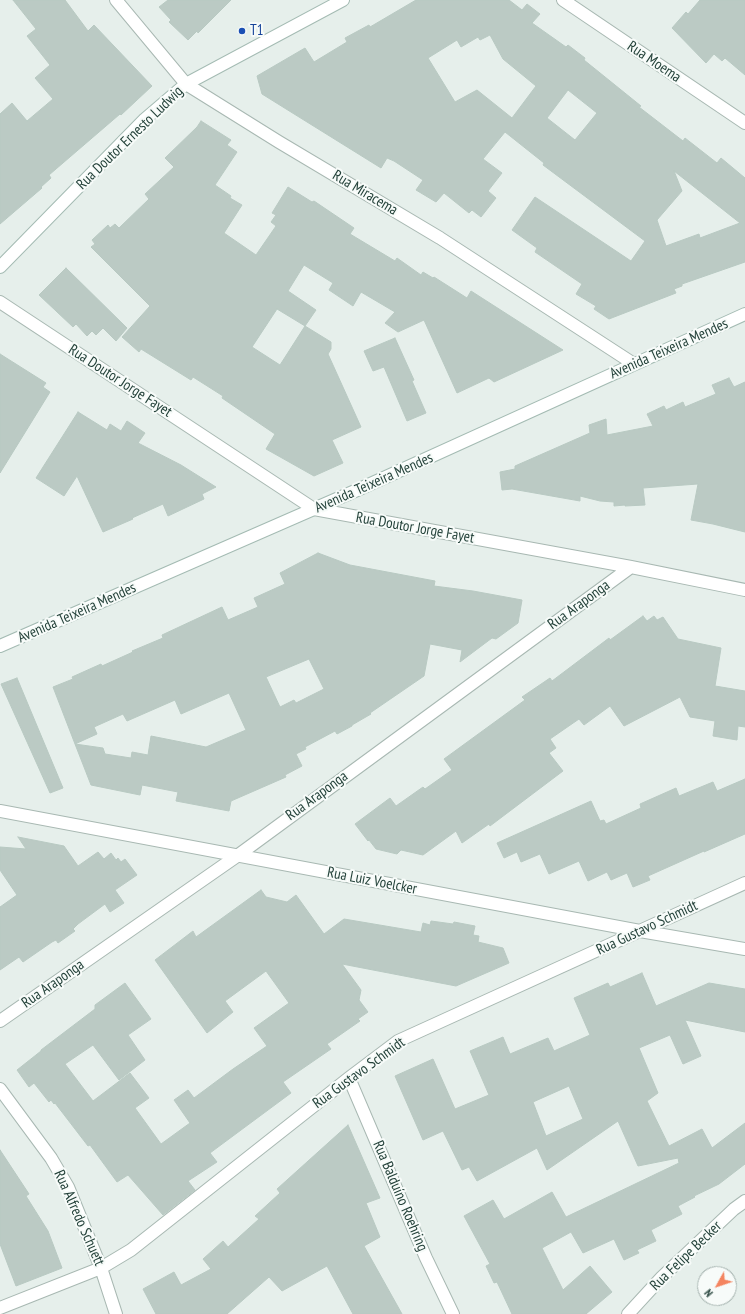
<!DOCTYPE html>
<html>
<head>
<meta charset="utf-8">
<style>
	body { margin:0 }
	#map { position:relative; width:745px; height:1314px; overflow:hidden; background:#e6efeb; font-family:"PT Sans Narrow",sans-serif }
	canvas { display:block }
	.north { position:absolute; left:697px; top:1266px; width:40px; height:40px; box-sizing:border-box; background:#f7fbf9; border:1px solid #a3b1ad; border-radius:50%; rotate:230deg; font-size:11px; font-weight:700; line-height:16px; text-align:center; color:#24423a }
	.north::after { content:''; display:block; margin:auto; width:14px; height:18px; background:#f4845f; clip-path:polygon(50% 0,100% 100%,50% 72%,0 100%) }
</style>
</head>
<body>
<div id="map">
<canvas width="745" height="1314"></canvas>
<div class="north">N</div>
</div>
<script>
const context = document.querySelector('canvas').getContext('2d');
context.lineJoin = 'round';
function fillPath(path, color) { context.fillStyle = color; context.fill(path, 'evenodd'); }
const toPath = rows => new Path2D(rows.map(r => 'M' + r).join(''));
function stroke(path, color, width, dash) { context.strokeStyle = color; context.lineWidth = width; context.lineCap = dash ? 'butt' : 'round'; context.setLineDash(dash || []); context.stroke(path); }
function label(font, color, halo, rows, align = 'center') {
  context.font = font + ' "PT Sans Narrow",sans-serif'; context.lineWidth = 4; context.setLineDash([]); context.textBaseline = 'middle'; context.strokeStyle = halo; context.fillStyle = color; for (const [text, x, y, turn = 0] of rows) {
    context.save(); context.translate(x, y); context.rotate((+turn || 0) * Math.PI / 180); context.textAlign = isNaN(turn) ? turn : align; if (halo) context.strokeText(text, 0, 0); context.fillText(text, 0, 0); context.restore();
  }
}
const building = toPath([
	[13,0,65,0,88,31,94,25,152,86,121,115,120,114,49,175,51,178,41,187,42,188,0,224,0,114,12,103,27,121,53,99,35,78,50,65,27,36,36,29,13,0],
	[168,0,231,0,198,33,197,31,188,40,169,22,171,20,159,7,168,0],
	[416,0,509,0,522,10,527,4,540,14,532,23,566,47,568,45,585,58,584,60,641,106,639,107,683,141,685,138,717,163,721,158,745,178,745,262,682,284,682,286,674,289,676,293,609,319,594,309,596,306,576,294,582,284,535,252,537,248,512,230,535,197,631,261,645,241,543,165,544,163,505,132,483,159,502,173,488,191,496,198,481,217,472,210,469,213,444,193,436,202,416,190,423,180,394,161,387,158,381,168,262,94,257,76,305,48,314,62,347,42,345,38,369,25,370,27,416,0],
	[490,35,503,59,536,86,512,118,477,90,455,102,428,58,457,40,461,47,478,37,480,40,490,35],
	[568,90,597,113,575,140,547,118,568,90],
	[674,171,740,223,700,238,699,234,666,246,657,220,682,191,674,171],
	[700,0,745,0,745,75,725,58,722,61,714,54,706,63,672,28,686,12,688,14,700,0],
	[201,121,231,140,227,145,237,152,215,185,231,196,230,198,242,205,224,233,256,255,276,226,271,222,276,215,272,213,288,187,312,202,314,201,354,228,350,234,395,261,397,258,421,275,423,272,433,278,434,277,467,298,471,291,563,350,494,382,489,378,457,393,424,320,398,332,385,323,395,312,361,292,353,306,329,290,333,283,304,265,288,291,316,310,305,326,331,342,331,349,328,354,361,427,332,440,343,463,314,476,266,449,275,434,222,398,223,396,193,377,191,380,141,349,139,352,122,337,150,306,91,247,95,244,92,240,108,225,110,228,115,224,119,228,149,199,145,194,174,167,165,158,197,127,201,121],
	[277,309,305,326,280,365,252,347,277,309],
	[66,268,127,328,116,341,103,328,96,335,92,331,87,336,76,324,73,327,39,295,66,268],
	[395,338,414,380,412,381,426,413,407,421,384,367,373,371,364,351,395,338],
	[0,354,46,383,43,387,50,392,0,473,0,354],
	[729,378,734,387,745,382,745,532,713,524,691,520,698,484,643,488,645,505,625,506,625,505,614,506,614,502,600,501,580,496,580,501,512,489,502,490,500,472,515,469,515,466,590,433,589,425,606,419,607,435,653,426,647,414,664,406,666,410,683,402,685,407,716,394,712,385,729,378],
	[78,412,107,430,110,424,121,431,127,421,145,433,138,443,181,465,216,487,202,494,204,499,168,516,163,504,132,518,133,519,103,532,77,476,64,496,36,478,78,412],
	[318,553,350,565,435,581,434,586,473,591,522,600,518,623,496,639,492,638,460,662,462,650,430,644,424,676,370,713,371,714,352,725,352,726,337,734,335,731,305,747,306,749,296,754,302,766,285,775,286,777,231,801,229,811,176,801,178,792,142,785,140,795,91,785,75,744,103,748,105,754,131,758,132,752,148,755,151,736,206,747,246,730,229,693,181,714,175,700,127,721,123,714,94,727,97,734,75,744,53,687,73,679,72,677,101,664,102,666,133,652,132,651,163,638,162,635,222,607,228,620,258,607,254,598,285,584,280,573,318,553],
	[309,659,324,689,296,703,294,700,280,707,266,677,309,659],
	[643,616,647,621,654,616,657,620,663,617,678,639,721,648,715,686,745,691,745,727,738,726,737,740,713,736,715,721,690,717,680,697,624,726,610,706,584,725,579,719,550,739,556,748,549,753,563,771,490,826,489,824,462,843,456,831,423,855,401,850,397,854,376,849,369,840,368,841,355,824,390,798,396,806,423,787,425,789,452,770,444,759,525,700,522,697,550,678,552,681,609,638,610,640,643,616],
	[17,678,63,788,50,793,1,684,17,678],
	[745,779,745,834,704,852,704,851,648,876,650,880,633,887,627,873,611,880,607,872,588,881,579,861,549,874,540,854,521,862,517,852,504,858,497,843,591,801,600,821,604,820,606,824,641,808,640,804,676,788,679,796,713,782,717,791,745,779],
	[18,837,64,846,78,866,98,852,104,859,111,853,116,860,118,858,121,862,125,859,137,875,115,890,124,903,110,912,105,904,78,924,73,929,75,931,58,943,56,940,52,942,23,962,19,957,0,970,0,907,17,895,0,870,0,847,26,849,18,837],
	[261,890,266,897,287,902,296,895,324,934,344,919,421,932,423,923,430,925,431,921,453,924,454,922,475,926,473,935,479,936,478,942,503,948,509,963,456,986,342,964,361,990,359,1000,368,1012,358,1019,360,1021,327,1044,331,1049,283,1082,291,1093,210,1153,217,1162,188,1181,195,1190,163,1215,128,1175,117,1182,90,1145,88,1146,55,1103,54,1104,51,1100,49,1102,34,1083,29,1087,17,1070,41,1051,41,1050,95,1009,95,1005,125,983,151,1019,128,1035,145,1060,119,1080,93,1045,65,1064,93,1101,130,1073,149,1098,135,1108,161,1144,190,1123,174,1100,188,1090,194,1098,233,1069,267,1046,254,1028,289,1003,266,971,225,1001,233,1012,207,1033,155,960,193,931,196,937,261,890],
	[642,973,656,1006,709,983,745,989,745,1032,685,1020,701,1056,683,1064,670,1035,639,1048,658,1093,647,1101,669,1146,702,1129,712,1148,745,1123,745,1164,719,1184,694,1196,695,1197,678,1206,682,1214,651,1230,656,1241,637,1250,639,1253,624,1260,614,1239,583,1253,571,1232,542,1248,563,1290,590,1266,612,1292,586,1314,512,1314,497,1282,494,1283,486,1266,490,1264,464,1216,493,1200,504,1219,552,1192,566,1217,679,1163,678,1158,638,1166,618,1121,547,1170,537,1148,477,1181,469,1167,462,1170,443,1131,423,1140,395,1076,433,1059,455,1109,489,1095,470,1051,503,1037,510,1054,548,1038,554,1051,590,1035,574,998,608,983,610,987,642,973],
	[569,1086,583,1119,546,1136,533,1102,569,1086],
	[348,1125,380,1198,366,1203,380,1237,364,1246,402,1314,353,1314,327,1266,282,1291,269,1277,227,1314,156,1314,143,1289,174,1272,181,1285,211,1269,203,1259,223,1241,228,1247,259,1219,255,1216,280,1193,277,1189,348,1125],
	[0,1150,29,1194,26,1196,48,1231,62,1268,16,1286,0,1244,0,1150]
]);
fillPath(building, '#bbcac4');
stroke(building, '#b8c9c2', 1);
const street = toPath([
	[116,0,186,84,279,142,440,238,634,364],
	[563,0,745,123],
	[0,302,314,509,631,567,745,590],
	[0,811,640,931,745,949],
	[0,1021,237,856,631,567],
	[349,1078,426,1258,453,1314],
	[0,1089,51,1158,68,1187,101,1268,116,1314],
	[0,1308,101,1268,131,1250,349,1078,398,1041,745,883],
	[628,1314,662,1277,734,1209,745,1201]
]);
const secondary = toPath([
	[0,267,145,119,186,84,343,0],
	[0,646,355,491,745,314]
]);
stroke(street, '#a8b8b2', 14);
stroke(secondary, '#a4bbb3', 14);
stroke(street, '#fff', 12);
stroke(secondary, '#fff', 12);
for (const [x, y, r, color] of [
	[242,31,4,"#1a4fb4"]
]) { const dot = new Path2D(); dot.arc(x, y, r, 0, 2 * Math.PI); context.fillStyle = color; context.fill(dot); stroke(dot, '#f7fbf9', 1.5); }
label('15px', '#164399', '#f7fbf9', [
	["T1",250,31]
], 'left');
label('15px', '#24423a', '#f7fbf9', [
	["Rua Moema",654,62,34],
	["Rua Doutor Ernesto Ludwig",130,138,-44],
	["Rua Miracema",365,193,31],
	["Avenida Teixeira Mendes",669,349,-24],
	["Rua Doutor Jorge Fayet",120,381,33],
	["Avenida Teixeira Mendes",374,483,-24],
	["Rua Doutor Jorge Fayet",415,528,10],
	["Rua Araponga",579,605,-36],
	["Avenida Teixeira Mendes",77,613,-24],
	["Rua Araponga",317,796,-36],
	["Rua Luiz Voelcker",372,881,11],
	["Rua Gustavo Schmidt",647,928,-25],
	["Rua Araponga",53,984,-35],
	["Rua Gustavo Schmidt",359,1073,-36],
	["Rua Balduíno Roehring",400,1196,67],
	["Rua Alfredo Schuett",79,1218,66],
	["Rua Felipe Becker",686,1256,-44]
]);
</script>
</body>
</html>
